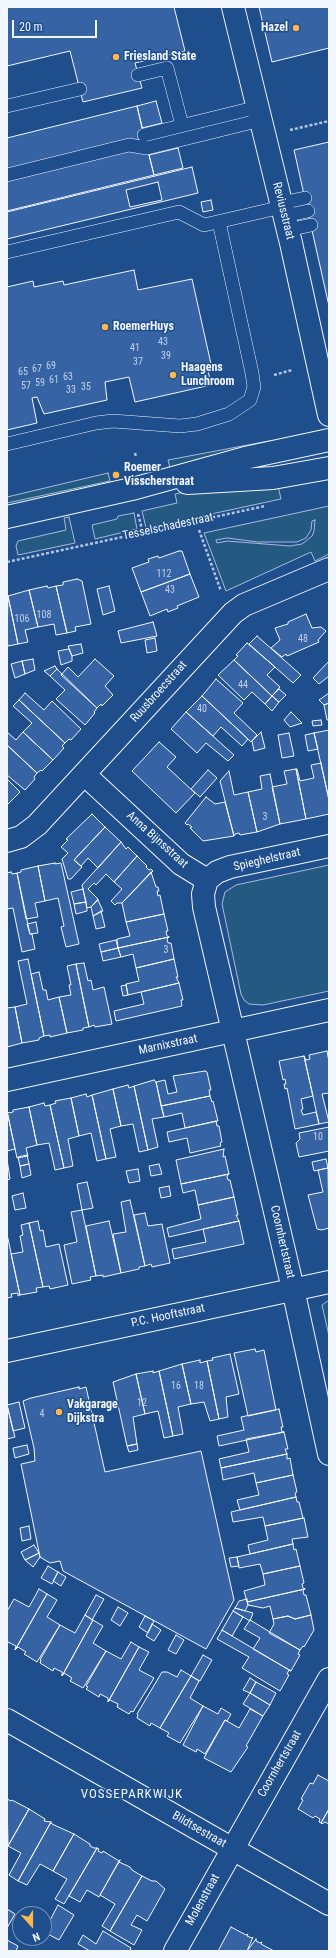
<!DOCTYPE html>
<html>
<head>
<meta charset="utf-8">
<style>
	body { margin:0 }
	#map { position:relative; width:336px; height:1958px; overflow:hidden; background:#1f4e8c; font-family:"Roboto Condensed",sans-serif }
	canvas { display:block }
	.frame { position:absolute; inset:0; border:8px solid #f2f6ff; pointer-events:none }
	.north { position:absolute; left:12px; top:1906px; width:40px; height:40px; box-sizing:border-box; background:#1f4e8c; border:1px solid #7391ba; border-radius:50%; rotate:159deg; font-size:11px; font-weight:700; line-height:16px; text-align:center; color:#f2f6ff }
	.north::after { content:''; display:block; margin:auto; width:14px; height:18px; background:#ffb74d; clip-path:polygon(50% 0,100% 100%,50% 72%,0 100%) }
	.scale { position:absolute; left:12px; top:20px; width:85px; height:18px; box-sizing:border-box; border:2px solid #f2f6ff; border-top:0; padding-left:5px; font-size:12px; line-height:14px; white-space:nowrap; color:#f2f6ff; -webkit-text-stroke:3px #1f4e8c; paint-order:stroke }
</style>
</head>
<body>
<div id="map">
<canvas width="336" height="1958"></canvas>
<div class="frame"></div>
<div class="north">N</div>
<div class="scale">20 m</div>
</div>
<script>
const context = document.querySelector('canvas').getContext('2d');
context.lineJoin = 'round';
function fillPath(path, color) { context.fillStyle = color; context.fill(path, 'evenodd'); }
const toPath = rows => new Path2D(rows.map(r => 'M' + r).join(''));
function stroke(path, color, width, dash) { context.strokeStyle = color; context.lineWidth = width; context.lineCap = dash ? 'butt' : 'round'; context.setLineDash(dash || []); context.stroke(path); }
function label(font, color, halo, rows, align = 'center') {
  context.font = font + ' "Roboto Condensed",sans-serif'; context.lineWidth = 3; context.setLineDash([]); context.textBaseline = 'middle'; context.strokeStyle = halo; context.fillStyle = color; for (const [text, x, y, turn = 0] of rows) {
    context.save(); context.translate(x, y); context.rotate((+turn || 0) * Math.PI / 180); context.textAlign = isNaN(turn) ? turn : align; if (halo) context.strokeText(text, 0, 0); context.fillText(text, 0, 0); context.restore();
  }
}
const green = toPath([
	[269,441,270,446,170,468,168,460,269,441],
	[108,473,110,481,7,503,7,497,108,473],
	[278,486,281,499,146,528,142,511,177,503,175,494,195,490,278,486],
	[329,506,329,554,315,561,311,552,226,591,204,533,329,506],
	[315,520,314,531,312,536,302,544,290,546,227,541,217,543,216,540,227,538,258,542,297,542,306,538,311,530,312,521,315,520],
	[134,513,137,529,95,539,92,525,117,519,118,516,134,513],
	[69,517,75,543,18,555,16,546,18,541,66,530,64,518,69,517],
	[329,865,329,991,263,1005,249,1004,244,1000,241,994,222,904,225,892,236,885,329,865],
	[329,1300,329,1336,322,1305,329,1300]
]);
fillPath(green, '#245a82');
stroke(green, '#a8bbd7', 1);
const building = toPath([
	[7,7,174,7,185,51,135,63,142,88,83,102,70,51,7,66,7,7],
	[259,7,329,7,329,48,272,62,259,7],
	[156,101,162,123,142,128,137,106,156,101],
	[137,106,154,175,7,211,7,138,137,106],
	[329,142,329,306,294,150,329,142],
	[178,148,183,168,154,175,149,155,178,148],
	[192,167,198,193,7,239,7,212,192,167],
	[158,182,162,200,130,207,126,190,158,182],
	[211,200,213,210,203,212,201,202,211,200],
	[134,270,138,290,192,279,211,364,207,365,211,385,135,402,129,377,105,382,107,400,44,414,37,397,32,398,37,423,7,430,7,287,33,281,34,287,63,281,64,285,134,270],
	[179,551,182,551,190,574,141,592,132,568,149,562,148,559,158,556,159,558,179,551],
	[190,574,199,597,177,606,178,608,168,612,167,609,150,616,141,592,190,574],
	[77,579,82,581,91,624,75,627,76,631,67,633,56,586,63,585,63,582,77,579],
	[47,586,48,588,56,586,67,633,56,635,54,624,38,627,29,590,47,586],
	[109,586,115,611,103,615,97,589,109,586],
	[29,590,38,627,25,630,28,642,18,644,8,596,29,590],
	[8,596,18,644,8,646,7,640,8,596],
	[306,614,312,628,321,627,326,631,318,640,319,642,287,656,286,654,282,657,271,648,280,640,275,628,288,624,288,622,306,614],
	[153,622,157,636,121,643,118,631,153,622],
	[257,636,301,675,293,683,249,644,257,636],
	[155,638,157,651,147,653,145,640,155,638],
	[247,643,275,667,267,675,280,687,272,696,234,660,238,656,236,655,247,643],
	[81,644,83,653,72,656,68,646,81,644],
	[69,649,72,656,72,661,61,665,58,651,69,649],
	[33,659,35,670,25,674,22,661,33,659],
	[95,659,114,676,105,686,113,695,102,706,101,704,97,708,61,675,68,667,78,677,95,659],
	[234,660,272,696,265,704,252,692,244,700,218,675,234,660],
	[22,661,25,674,15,678,11,664,22,661],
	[329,661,329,676,319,684,313,678,329,661],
	[55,666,57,669,50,676,44,671,55,666],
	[57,669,97,708,94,712,95,713,85,725,56,699,65,690,50,676,57,669],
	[216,679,243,703,234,713,257,735,251,742,202,696,216,679],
	[279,689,286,695,279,702,272,696,279,689],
	[25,693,44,710,52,701,81,729,71,740,69,739,65,743,19,700,25,693],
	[329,693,329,703,324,705,319,700,329,693],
	[202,696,248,739,242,746,221,727,213,736,186,712,202,696],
	[272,696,279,702,272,711,265,704,272,696],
	[19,700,65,743,62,746,64,748,53,760,23,732,32,723,13,706,19,700],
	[329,703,329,720,327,720,324,705,329,703],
	[186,712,234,755,228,761,206,743,197,753,171,729,186,712],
	[291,712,302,723,290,727,284,720,291,712],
	[321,720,322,725,313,726,312,721,321,720],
	[329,730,329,800,314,733,329,730],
	[7,732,16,740,23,732,53,760,42,771,41,770,37,773,7,745,7,732],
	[261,732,265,748,254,751,252,741,261,732],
	[289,733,294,756,282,758,278,735,289,733],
	[314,733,318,749,308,751,305,735,314,733],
	[159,742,176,757,167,767,195,793,176,813,132,771,159,742],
	[7,745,37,773,34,777,35,779,25,790,7,775,7,745],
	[321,763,329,800,329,814,306,819,296,769,297,769,300,781,314,778,311,765,321,763],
	[296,769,306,819,280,824,272,787,287,784,284,771,296,769],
	[208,770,217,778,200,797,191,789,208,770],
	[229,771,234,795,248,792,257,832,240,835,239,833,235,834,234,836,220,781,229,771],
	[270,774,280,824,257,832,248,792,262,789,260,776,270,774],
	[7,779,20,792,7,805,7,779],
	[206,797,215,804,225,802,234,836,203,841,190,828,192,827,188,824,187,825,185,823,206,797],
	[92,814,105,827,74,860,82,867,71,879,68,879,62,859,68,853,61,847,68,840,66,839,92,814],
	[105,827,121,842,98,868,88,858,81,866,74,860,105,827],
	[121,842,126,849,128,847,137,856,114,882,106,874,96,885,94,883,88,889,98,899,91,907,87,908,82,885,121,842],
	[137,856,147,866,146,867,149,870,151,869,153,871,122,903,117,903,115,905,111,901,122,889,114,882,137,856],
	[55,863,55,864,61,863,79,944,66,947,61,927,64,926,58,898,45,901,38,866,55,863],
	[38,866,45,901,35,903,38,917,26,919,17,873,21,872,21,870,38,866],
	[11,872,12,874,17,873,30,934,32,934,35,949,22,952,13,908,7,909,7,873,11,872],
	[151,872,156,887,158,887,159,891,157,891,158,896,160,895,164,914,126,922,122,903,151,872],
	[83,889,86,902,74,904,71,892,83,889],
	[98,900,103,911,93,916,91,907,98,900],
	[86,902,87,911,76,914,74,904,86,902],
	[101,911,105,927,96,929,93,916,101,911],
	[164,914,168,931,166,931,167,936,169,937,118,948,117,939,130,936,126,922,164,914],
	[36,922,38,933,30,934,27,924,36,922],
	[169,937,167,939,168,943,171,943,174,959,136,968,133,954,121,957,118,948,169,937],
	[116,940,118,948,101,952,99,944,116,940],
	[118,948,121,957,103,961,101,952,118,948],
	[28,959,44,1036,39,1038,39,1040,22,1043,15,1007,27,1004,18,961,28,959],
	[174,959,178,977,176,977,179,983,128,995,126,984,139,981,136,968,174,959],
	[84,963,88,981,91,980,93,990,104,987,112,1024,95,1027,94,1025,89,1027,76,964,84,963],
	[76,964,89,1027,83,1028,83,1030,67,1033,59,997,71,995,69,985,71,985,67,966,76,964],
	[39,972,43,990,46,990,48,1000,59,997,67,1033,50,1037,50,1035,44,1036,31,974,39,972],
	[179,983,183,1000,181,1000,182,1006,116,1021,114,1011,144,1004,141,992,179,983],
	[126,985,128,995,123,996,121,986,126,985],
	[15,1007,22,1043,7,1047,7,1008,15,1007],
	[327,1051,329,1062,329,1093,322,1094,329,1122,319,1124,304,1056,306,1060,310,1059,309,1055,327,1051],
	[304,1056,313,1096,301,1099,303,1109,301,1110,303,1115,316,1112,319,1124,295,1129,287,1088,285,1089,284,1084,286,1084,285,1079,283,1080,279,1061,304,1056],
	[205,1071,207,1072,211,1090,209,1090,210,1096,161,1106,156,1082,165,1080,168,1094,177,1092,173,1076,205,1071],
	[154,1080,156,1082,164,1117,152,1119,158,1147,148,1150,134,1086,154,1080],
	[128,1085,129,1088,134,1086,148,1150,139,1152,133,1124,121,1126,113,1089,128,1085],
	[113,1089,121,1126,110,1129,116,1157,106,1159,92,1095,113,1089],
	[86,1094,87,1097,92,1095,106,1159,97,1161,91,1133,79,1136,71,1098,86,1094],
	[210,1096,212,1102,213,1101,218,1121,185,1128,182,1113,164,1117,161,1106,210,1096],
	[71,1098,79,1136,68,1139,73,1166,64,1168,50,1105,56,1103,55,1101,71,1098],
	[44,1103,45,1106,50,1105,64,1168,55,1170,49,1143,37,1145,29,1107,44,1103],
	[29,1107,37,1145,26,1148,28,1156,17,1158,7,1111,9,1113,13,1112,13,1110,29,1107],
	[7,1111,15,1149,7,1151,7,1111],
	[216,1121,217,1126,219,1126,222,1142,220,1143,221,1146,190,1153,187,1138,169,1142,167,1132,216,1121],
	[329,1127,329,1151,299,1157,296,1143,300,1139,299,1133,329,1127],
	[224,1149,223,1157,225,1156,229,1174,181,1184,176,1160,224,1149],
	[27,1155,29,1164,20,1166,18,1157,27,1155],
	[7,1159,10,1179,7,1180,7,1159],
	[326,1159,328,1168,314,1171,312,1162,326,1159],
	[29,1164,31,1175,22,1178,20,1166,29,1164],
	[159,1164,162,1174,151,1176,149,1166,159,1164],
	[328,1168,329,1228,322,1230,317,1229,308,1195,323,1192,318,1170,328,1168],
	[138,1169,140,1181,129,1183,126,1171,138,1169],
	[229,1174,227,1176,228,1180,230,1180,234,1197,198,1205,195,1190,183,1193,181,1184,229,1174],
	[87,1182,93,1208,82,1210,77,1184,87,1182],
	[169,1186,171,1196,161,1198,159,1188,169,1186],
	[23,1193,26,1208,15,1210,12,1196,23,1193],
	[234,1197,238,1215,236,1215,239,1221,169,1237,167,1228,201,1219,198,1205,234,1197],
	[130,1200,145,1266,139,1267,139,1269,121,1273,113,1234,126,1232,121,1202,130,1200],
	[82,1210,96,1276,90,1277,91,1280,72,1284,64,1245,77,1242,71,1212,82,1210],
	[145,1213,148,1226,162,1224,170,1263,152,1267,151,1264,145,1266,134,1215,145,1213],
	[38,1221,40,1231,43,1230,46,1247,59,1244,68,1285,50,1289,49,1286,43,1287,29,1223,38,1221],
	[109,1221,121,1273,103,1277,103,1275,96,1276,86,1226,109,1221],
	[239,1221,244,1244,174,1259,172,1249,206,1242,203,1229,239,1221],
	[29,1223,43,1287,36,1288,37,1292,20,1295,11,1254,23,1252,20,1236,23,1235,21,1225,29,1223],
	[7,1234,20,1295,18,1296,18,1293,11,1294,12,1297,7,1298,7,1234],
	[255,1349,256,1352,264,1350,276,1410,248,1416,234,1353,255,1349],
	[230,1354,239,1394,226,1397,228,1417,219,1419,207,1361,213,1360,212,1358,230,1354],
	[200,1360,200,1363,207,1361,219,1419,210,1421,204,1402,191,1404,182,1364,200,1360],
	[182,1364,191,1404,178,1407,183,1434,173,1436,159,1371,182,1364],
	[153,1371,153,1373,159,1371,173,1436,164,1438,158,1411,145,1414,136,1374,153,1371],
	[136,1374,145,1414,133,1417,137,1444,127,1446,113,1382,136,1374],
	[79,1387,79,1389,86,1387,105,1472,201,1451,234,1600,206,1649,63,1571,60,1561,50,1563,40,1557,21,1464,35,1461,34,1448,23,1401,31,1398,79,1387],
	[19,1402,25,1428,13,1431,7,1405,19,1402],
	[7,1405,15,1437,7,1439,7,1405],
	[279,1409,283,1427,281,1427,282,1432,284,1432,219,1446,217,1436,244,1430,241,1417,279,1409],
	[284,1432,288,1449,285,1449,287,1454,221,1468,219,1459,249,1452,246,1439,284,1432],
	[137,1444,138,1450,129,1452,127,1446,137,1444],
	[27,1445,29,1454,15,1458,13,1448,27,1445],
	[287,1454,287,1459,290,1458,293,1475,256,1483,254,1473,223,1480,221,1468,287,1454],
	[293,1475,297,1492,295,1493,296,1497,240,1510,237,1500,259,1495,256,1483,293,1475],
	[296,1497,297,1502,299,1502,303,1518,265,1526,263,1517,233,1522,231,1512,296,1497],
	[304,1518,308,1537,292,1539,293,1544,250,1554,248,1545,268,1540,265,1526,304,1518],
	[29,1526,31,1539,22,1541,20,1528,29,1526],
	[293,1544,294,1550,296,1549,300,1566,263,1574,260,1564,239,1568,237,1557,293,1544],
	[34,1545,39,1553,25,1560,21,1552,34,1545],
	[39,1553,40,1557,33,1567,25,1560,39,1553],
	[237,1557,239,1566,231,1567,229,1558,237,1557],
	[48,1566,58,1572,52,1584,41,1578,48,1566],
	[300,1566,304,1583,302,1584,303,1588,305,1589,247,1602,244,1591,265,1585,263,1574,300,1566],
	[58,1572,66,1577,61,1586,53,1581,58,1572],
	[39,1589,47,1594,15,1650,16,1646,8,1642,7,1644,7,1611,14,1599,29,1607,39,1589],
	[305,1589,303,1591,304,1595,306,1595,311,1615,295,1619,288,1616,273,1619,270,1606,263,1608,248,1605,247,1602,305,1589],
	[47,1594,57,1600,47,1617,60,1625,37,1662,24,1654,26,1652,18,1647,15,1650,47,1594],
	[96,1595,104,1599,92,1620,85,1615,96,1595],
	[247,1599,248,1605,245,1611,235,1608,239,1601,247,1599],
	[118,1607,128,1613,120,1626,111,1620,118,1607],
	[235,1608,253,1613,250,1621,233,1611,235,1608],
	[233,1611,243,1617,232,1636,222,1630,233,1611],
	[85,1615,93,1620,62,1676,62,1672,54,1668,53,1671,40,1663,41,1660,40,1660,60,1625,75,1633,85,1615],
	[311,1615,314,1630,304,1647,303,1646,300,1650,269,1633,274,1624,273,1619,288,1616,295,1619,311,1615],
	[145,1616,154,1621,148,1633,139,1627,145,1616],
	[93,1620,103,1626,93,1643,106,1651,83,1688,70,1681,72,1678,64,1673,62,1676,93,1620],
	[250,1620,300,1650,298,1654,300,1655,291,1671,253,1649,260,1638,244,1629,250,1620],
	[152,1624,161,1630,154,1641,146,1636,152,1624],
	[222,1630,291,1671,289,1670,287,1674,289,1675,280,1691,242,1668,249,1657,217,1639,222,1630],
	[176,1635,184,1640,176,1654,168,1650,176,1635],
	[131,1642,139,1647,108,1702,108,1698,100,1694,99,1697,86,1689,88,1687,86,1686,106,1651,121,1659,131,1642],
	[139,1647,149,1652,139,1670,154,1678,133,1712,131,1711,129,1714,117,1707,118,1704,110,1700,108,1702,139,1647],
	[203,1655,212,1660,200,1681,191,1676,203,1655],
	[181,1670,191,1676,160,1728,151,1723,150,1726,137,1718,138,1715,137,1714,162,1672,167,1672,177,1677,181,1670],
	[191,1676,199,1681,190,1698,203,1706,180,1743,167,1736,169,1733,160,1728,191,1676],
	[250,1678,256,1682,250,1693,243,1690,250,1678],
	[256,1682,276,1693,270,1705,250,1693,256,1682],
	[250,1693,270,1705,263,1716,243,1704,250,1693],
	[203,1706,218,1714,221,1708,231,1714,227,1721,225,1720,205,1754,197,1749,196,1752,183,1745,203,1706],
	[250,1709,263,1716,246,1746,248,1747,231,1772,204,1758,225,1720,239,1728,250,1709],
	[318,1775,329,1781,329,1809,321,1823,319,1822,320,1819,315,1816,313,1818,298,1809,303,1800,301,1799,310,1783,313,1784,318,1775],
	[7,1797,7,1799,11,1801,12,1800,29,1809,8,1846,7,1797],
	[29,1809,45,1819,44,1821,51,1822,18,1881,9,1875,21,1853,8,1846,29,1809],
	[329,1809,329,1824,325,1822,322,1824,321,1823,329,1809],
	[51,1822,52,1824,74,1834,53,1871,40,1864,27,1885,18,1881,51,1822],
	[74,1834,90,1844,90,1846,94,1848,97,1848,64,1904,55,1899,67,1879,53,1871,74,1834],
	[97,1848,99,1849,98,1851,102,1853,103,1851,119,1861,99,1897,87,1890,80,1902,69,1896,97,1848],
	[120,1860,119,1862,130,1867,132,1870,142,1876,110,1931,102,1926,115,1904,100,1895,120,1860],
	[142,1876,152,1881,156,1881,165,1889,147,1921,137,1915,131,1925,142,1930,134,1945,110,1931,142,1876],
	[58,1905,74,1915,59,1940,44,1932,58,1905],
	[7,1909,15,1914,7,1928,7,1909],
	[231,1927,246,1935,248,1934,247,1936,252,1938,253,1937,247,1951,218,1951,231,1927],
	[103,1931,131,1948,130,1951,90,1951,78,1944,83,1935,96,1944,103,1931],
	[256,1939,256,1941,260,1943,262,1942,261,1944,274,1951,247,1951,256,1939],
	[7,1940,18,1946,16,1951,7,1951,7,1940]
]);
fillPath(building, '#3563a3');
stroke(building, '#f2f6ff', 1);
const service = toPath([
	[138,75,167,68,182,125],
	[7,106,80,89],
	[144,135,258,107],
	[7,175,129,145,147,148,261,120],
	[281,203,305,198],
	[284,216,308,211],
	[288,230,311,225],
	[7,252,179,212,204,225,282,207],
	[7,444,96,423,113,421,180,426,197,424,229,414,250,400,254,387,252,373,219,222]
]);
const minor = toPath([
	[233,7,291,243,329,415],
	[84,774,181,864,207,880,203,894,204,907,293,1289,329,1454],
	[7,841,21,837,37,825,233,613,244,605,329,569],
	[207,880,217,872,230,867,329,846],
	[7,1080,329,1010],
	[7,1351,329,1282],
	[175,1951,329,1679]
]);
const tertiary = toPath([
	[7,1720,329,1904]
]);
const secondary = toPath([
	[187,483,273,478,329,468],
	[7,517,136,488,245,458,329,440]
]);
stroke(service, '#f2f6ff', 14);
stroke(minor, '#f2f6ff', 24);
stroke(tertiary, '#f2f6ff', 24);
stroke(secondary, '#f2f6ff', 24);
stroke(toPath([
	[290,130,329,121],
	[274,375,292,370],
	[135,453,136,457],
	[138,514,142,529],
	[199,530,221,591],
	[7,562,265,506]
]), '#b3c4dc', 2.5, [3, 2]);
stroke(service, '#1f4e8c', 13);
stroke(minor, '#1f4e8c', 22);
stroke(tertiary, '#1f4e8c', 22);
stroke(secondary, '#1f4e8c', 22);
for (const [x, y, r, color] of [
	[296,28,4,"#ffb74d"],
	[116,57,4,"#ffb74d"],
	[105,327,4,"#ffb74d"],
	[173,375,4,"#ffb74d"],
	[116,475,4,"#ffb74d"],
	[59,1412,4,"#ffb74d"]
]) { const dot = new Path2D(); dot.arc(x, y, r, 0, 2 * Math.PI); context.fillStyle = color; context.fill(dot); stroke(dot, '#1f4e8c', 1.5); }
label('10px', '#c3d1e8', null, [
	["43",163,342],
	["41",135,348],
	["39",166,356],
	["37",138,362],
	["69",51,366],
	["67",37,369],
	["65",23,372],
	["63",68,377],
	["61",54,380],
	["59",40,383],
	["57",26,386],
	["35",86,387],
	["33",71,390],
	["112",164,574],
	["43",170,590],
	["108",44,615],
	["106",22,619],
	["48",303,639],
	["44",243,685],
	["40",202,709],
	["3",265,817],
	["3",166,950],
	["10",318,1137],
	["16",176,1386],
	["18",199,1386],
	["12",142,1403],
	["4",42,1414]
]);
label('bold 12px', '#f2f6ff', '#1f4e8c', [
	["Hazel",288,28,"right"],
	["Friesland State",124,57],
	["RoemerHuys",113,327],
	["Haagens",181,368],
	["Lunchroom",181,382],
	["Roemer",124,468],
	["Visscherstraat",124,482],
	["Vakgarage",67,1405],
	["Dijkstra",67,1419]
], 'left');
label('12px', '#f2f6ff', '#1f4e8c', [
	["Reviusstraat",283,211,76],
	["Tesselschadestraat",168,527,-12],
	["Ruusbroecstraat",159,692,-48],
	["Anna Bijnsstraat",157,840,42],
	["Spieghelstraat",267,860,-13],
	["Marnixstraat",168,1045,-12],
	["Coornhertstraat",282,1242,77],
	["P.C. Hooftstraat",168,1316,-12],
	["Coornhertstraat",280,1764,-60],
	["Bildtsestraat",199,1830,30],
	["Molenstraat",203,1900,-61]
]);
context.letterSpacing = '1px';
label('13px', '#f2f6ff', '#1f4e8c', [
	["VOSSEPARKWIJK",132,1795]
]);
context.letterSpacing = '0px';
</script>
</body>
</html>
